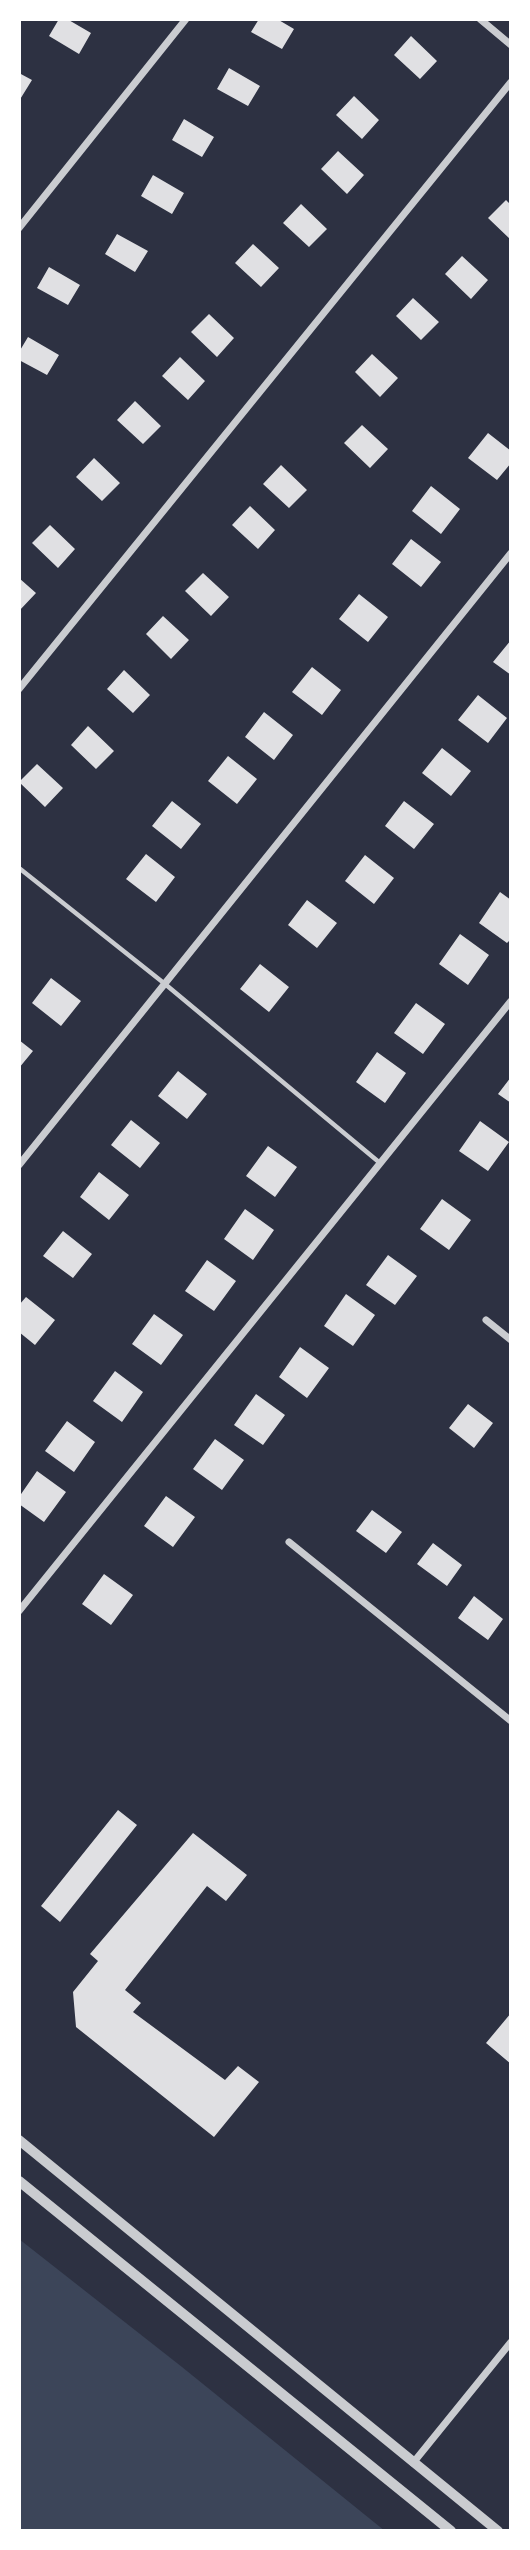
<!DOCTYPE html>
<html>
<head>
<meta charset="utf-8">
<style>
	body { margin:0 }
	#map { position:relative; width:530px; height:2550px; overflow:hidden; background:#2d3142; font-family:"Fira Sans Condensed",sans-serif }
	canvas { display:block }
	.frame { position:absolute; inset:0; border:21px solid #fff; pointer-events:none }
</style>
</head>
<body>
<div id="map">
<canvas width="530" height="2550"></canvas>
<div class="frame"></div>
</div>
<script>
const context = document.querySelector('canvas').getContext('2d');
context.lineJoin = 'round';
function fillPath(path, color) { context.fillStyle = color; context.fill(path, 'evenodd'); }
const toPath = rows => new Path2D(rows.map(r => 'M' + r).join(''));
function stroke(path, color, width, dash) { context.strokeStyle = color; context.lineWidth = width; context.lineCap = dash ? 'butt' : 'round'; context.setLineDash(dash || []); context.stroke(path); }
fillPath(toPath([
	[19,2239,182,2367,385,2531,19,2531]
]), '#3c4559');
fillPath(toPath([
	[59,19,67,19,91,33,79,54,49,36],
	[259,19,277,19,294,29,282,49,251,32],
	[411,36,437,61,420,79,394,55],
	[229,68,260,86,248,106,217,89],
	[19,73,32,80,19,101],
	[354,96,379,120,362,139,336,115],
	[184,119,214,137,202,157,172,140],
	[338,151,364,175,347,194,321,169],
	[153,175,184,193,172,214,141,196],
	[506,200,511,205,511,240,488,218],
	[301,204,327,229,309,247,283,223],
	[117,234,148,251,135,272,105,254],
	[253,244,279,268,261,287,235,263],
	[462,256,488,280,471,299,445,274],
	[49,267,80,285,68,305,37,288],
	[413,298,439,322,421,340,396,316],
	[209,314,234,338,217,357,191,332],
	[28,337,59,355,47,375,19,360,19,352],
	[372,354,398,378,380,397,355,372],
	[180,357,205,381,188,400,162,376],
	[135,401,161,426,143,444,117,420],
	[362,425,388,449,370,468,344,443],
	[488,433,511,451,511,463,497,480,468,458],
	[94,458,120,483,102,501,76,477],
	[281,465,307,490,289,508,263,484],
	[431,486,460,509,441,534,412,511],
	[250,506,275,530,258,549,232,525],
	[50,525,75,549,58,568,32,543],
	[411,539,441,562,421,587,392,564],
	[203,573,229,597,211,616,185,591],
	[19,578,36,593,19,611],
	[359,594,388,617,368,642,339,619],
	[163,616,189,640,171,659,146,634],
	[511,640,511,675,493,662],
	[312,667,341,690,322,715,292,692],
	[124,670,150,695,133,713,107,689],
	[478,695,507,718,488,743,458,720],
	[264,712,293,735,274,760,245,737],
	[88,726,114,751,96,769,71,745],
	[442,748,471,771,451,796,422,773],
	[228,756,257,779,237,804,208,781],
	[37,764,63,788,45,807,19,782],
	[172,801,201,824,181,849,152,826],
	[404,801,434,824,414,849,385,826],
	[146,854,175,877,156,902,126,879],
	[365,855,394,878,374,904,345,881],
	[500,892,511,900,511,939,507,943,479,923],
	[307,900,337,923,317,948,288,925],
	[460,934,489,955,468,985,439,964],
	[260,964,289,987,269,1012,240,989],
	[51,978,81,1001,61,1026,32,1003],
	[416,1003,445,1024,423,1054,394,1033],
	[19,1040,33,1051,19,1068],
	[377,1052,406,1073,385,1103,356,1082],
	[178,1071,207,1094,187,1119,158,1096],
	[511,1077,511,1103,498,1094],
	[131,1120,160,1143,140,1168,111,1145],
	[480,1121,509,1142,488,1171,459,1151],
	[268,1146,297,1167,275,1197,246,1176],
	[99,1172,129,1195,109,1220,80,1197],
	[442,1199,471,1220,449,1250,420,1229],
	[245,1209,274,1230,253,1260,224,1239],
	[63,1231,92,1254,73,1278,43,1256],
	[388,1255,417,1276,395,1305,366,1285],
	[207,1260,236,1281,214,1311,185,1291],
	[346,1294,375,1315,353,1346,324,1326],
	[26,1297,55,1320,35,1345,19,1332,19,1305],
	[154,1314,183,1335,161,1365,132,1344],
	[300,1347,329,1368,307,1398,279,1377],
	[115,1371,143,1392,122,1422,93,1401],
	[256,1394,285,1415,263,1445,234,1425],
	[468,1404,493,1423,474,1448,449,1428],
	[67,1421,95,1442,74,1472,45,1451],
	[215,1439,244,1460,222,1490,193,1469],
	[37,1471,66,1492,44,1522,19,1504,19,1497],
	[166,1496,195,1517,173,1547,144,1526],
	[372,1510,402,1532,386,1553,356,1531],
	[433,1543,462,1565,447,1586,417,1564],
	[104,1574,133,1595,111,1625,82,1604],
	[474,1596,503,1619,488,1640,458,1618],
	[118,1810,137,1825,60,1922,41,1906],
	[193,1833,247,1875,226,1901,207,1886,125,1990,141,2003,133,2012,225,2080,238,2066,259,2082,214,2137,76,2027,73,1992,98,1961,90,1954],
	[511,2013,511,2064,486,2043]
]), '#e0e0e3');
stroke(toPath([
	[19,868,165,984,380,1163]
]), '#caccd0', 4.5);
stroke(toPath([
	[480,19,511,45],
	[19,228,186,19],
	[19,689,511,82],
	[19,1165,511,553],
	[486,1320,511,1340],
	[289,1542,511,1721],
	[19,1611,511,1001],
	[413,2463,511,2342]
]), '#caccd0', 7);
stroke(toPath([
	[19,2140,498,2531],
	[19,2181,451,2531]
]), '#caccd0', 10);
</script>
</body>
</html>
